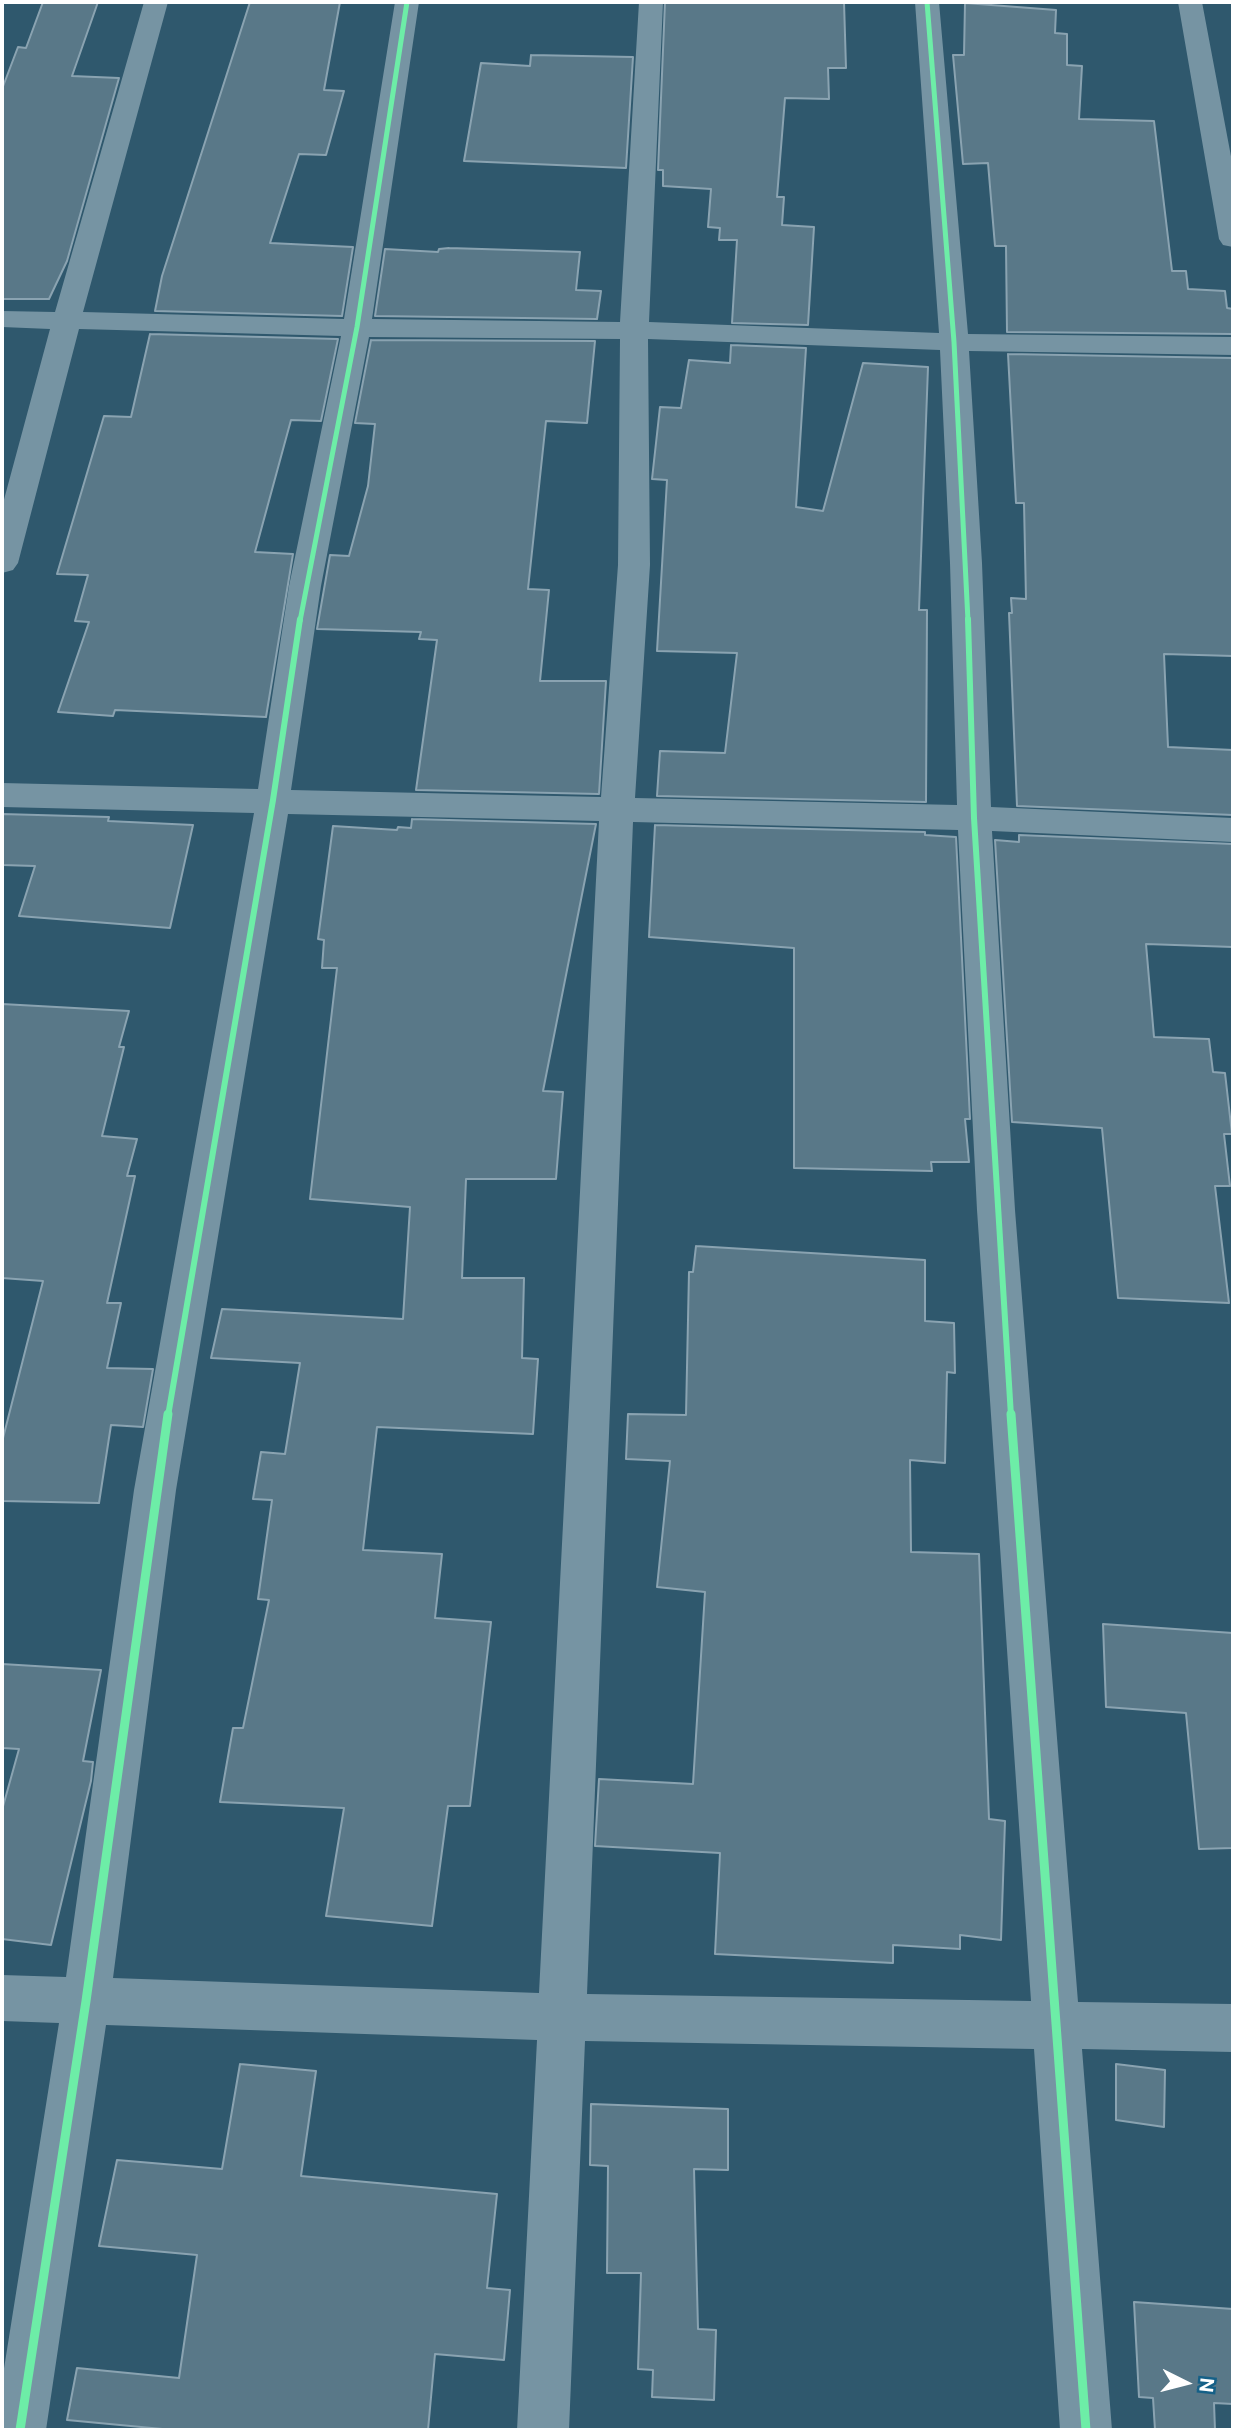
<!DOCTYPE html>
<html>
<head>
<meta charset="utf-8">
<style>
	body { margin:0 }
	#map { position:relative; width:1235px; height:2432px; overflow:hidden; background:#2f586d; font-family:"Public Sans",sans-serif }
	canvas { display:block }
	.frame { position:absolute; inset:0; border:4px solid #fff; pointer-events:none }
	.north { position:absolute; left:1151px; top:2348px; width:70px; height:70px; -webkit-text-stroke:5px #156087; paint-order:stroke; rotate:96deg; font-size:19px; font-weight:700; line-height:28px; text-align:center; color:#fff }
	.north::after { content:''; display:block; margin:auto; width:24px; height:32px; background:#fff; clip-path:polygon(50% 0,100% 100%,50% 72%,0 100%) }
</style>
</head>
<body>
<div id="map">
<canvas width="1235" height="2432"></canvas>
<div class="frame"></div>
<div class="north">N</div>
</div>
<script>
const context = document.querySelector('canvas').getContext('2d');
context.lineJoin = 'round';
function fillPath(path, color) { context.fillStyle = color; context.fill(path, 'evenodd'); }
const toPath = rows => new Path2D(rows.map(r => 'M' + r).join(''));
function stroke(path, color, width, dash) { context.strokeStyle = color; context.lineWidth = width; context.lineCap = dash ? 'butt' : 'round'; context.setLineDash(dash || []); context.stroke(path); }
const building = toPath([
	[43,2,98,2,72,76,119,78,67,261,49,299,2,299,2,89,18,47,26,48,43,2],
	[250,2,340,2,324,90,344,91,326,155,299,154,270,243,353,247,342,316,155,311,162,276,250,2],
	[665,2,844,2,846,68,828,68,829,99,785,98,777,197,784,197,782,225,814,227,808,325,732,323,737,240,719,240,720,228,708,227,711,189,663,186,663,170,658,170,665,2],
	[965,3,1056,10,1055,33,1067,34,1067,65,1082,66,1079,119,1154,121,1172,271,1186,271,1188,289,1225,291,1227,308,1233,309,1233,334,1007,332,1006,246,995,246,988,163,963,164,953,55,964,55,965,3],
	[531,55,633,57,626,168,464,161,481,63,530,66,531,55],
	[449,248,580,252,576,290,601,291,597,319,375,316,385,249,438,252,439,249,449,248],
	[150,334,338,339,321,421,291,420,255,552,293,554,266,717,115,710,113,716,58,712,89,622,75,621,88,575,57,574,104,416,131,417,150,334],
	[371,340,595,341,587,423,546,421,528,589,549,590,540,681,606,681,599,794,416,790,437,640,419,639,421,632,317,629,330,555,349,556,368,486,375,424,355,423,371,340],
	[731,345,806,348,796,507,823,511,863,363,928,367,919,610,927,610,926,802,657,796,660,751,725,753,737,653,657,651,667,480,652,479,660,407,681,408,689,360,730,363,731,345],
	[1008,354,1233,358,1233,656,1164,654,1168,747,1233,750,1233,815,1017,806,1009,613,1012,613,1011,598,1026,599,1024,503,1016,503,1008,354],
	[2,814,109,817,108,821,193,825,170,928,19,916,35,866,2,865,2,814],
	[412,819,596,824,543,1091,563,1092,556,1179,466,1179,462,1278,524,1278,522,1358,538,1359,533,1434,377,1427,363,1550,442,1554,435,1618,491,1622,470,1806,448,1806,432,1926,326,1916,344,1808,220,1802,233,1728,243,1728,269,1600,258,1599,272,1500,253,1499,261,1452,285,1454,300,1363,211,1358,222,1309,403,1319,410,1207,310,1199,337,968,322,968,324,940,318,939,333,826,397,830,398,827,411,828,412,819],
	[655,825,925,832,925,835,956,837,970,1119,965,1119,969,1162,931,1162,932,1171,794,1168,794,948,649,937,655,825],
	[1019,835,1233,844,1233,947,1146,944,1154,1037,1209,1039,1213,1072,1225,1073,1232,1134,1224,1134,1230,1186,1215,1186,1229,1303,1118,1298,1102,1128,1012,1122,995,840,1019,842,1019,835],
	[2,1004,129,1011,119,1047,124,1047,102,1136,137,1139,127,1176,135,1176,107,1303,121,1303,107,1368,153,1369,143,1427,111,1425,99,1503,2,1501,2,1442,43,1281,2,1278,2,1004],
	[696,1246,925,1260,925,1321,954,1323,955,1373,947,1372,945,1463,910,1460,911,1552,979,1554,989,1819,1005,1821,1001,1940,960,1935,960,1949,893,1945,893,1963,715,1954,720,1853,595,1846,599,1779,693,1784,705,1592,657,1587,670,1461,626,1459,628,1414,686,1415,689,1272,693,1272,696,1246],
	[1103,1624,1233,1633,1233,1848,1199,1849,1186,1713,1106,1707,1103,1624],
	[2,1664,101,1670,83,1761,93,1762,91,1781,51,1945,2,1939,2,1810,19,1749,2,1748,2,1664],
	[240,2064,316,2071,301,2176,497,2194,487,2288,510,2290,504,2360,435,2354,428,2430,173,2430,67,2420,77,2368,179,2378,197,2255,99,2246,117,2160,222,2169,240,2064],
	[1116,2064,1165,2070,1164,2127,1116,2120,1116,2064],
	[591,2104,728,2109,728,2170,694,2169,698,2329,716,2330,714,2400,652,2397,653,2370,638,2369,641,2273,607,2273,608,2166,590,2165,591,2104],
	[1134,2302,1233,2309,1233,2404,1214,2403,1215,2430,1155,2430,1153,2398,1139,2397,1134,2302]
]);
fillPath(building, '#597888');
stroke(building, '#8aa3b1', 2);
fillPath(toPath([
	[144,2,168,2,83,312,344,319,395,2,419,2,372,319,620,322,639,2,663,2,649,322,939,333,915,2,939,2,968,334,1233,337,1233,355,969,351,982,563,991,807,1233,818,1233,842,992,831,1015,1210,1078,2002,1233,2004,1233,2052,1082,2049,1112,2430,1060,2430,1034,2049,585,2041,569,2430,517,2430,537,2040,106,2025,46,2430,2,2430,2,2381,59,2023,2,2021,2,1975,66,1977,134,1490,254,813,2,807,2,783,258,789,289,586,341,336,79,329,18,563,13,570,2,573,2,507,50,329,2,327,2,311,55,312,144,2],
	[369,337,620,339,618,565,601,797,291,790,321,586,369,337],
	[648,339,940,350,950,563,957,805,635,798,650,565,648,339],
	[288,814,599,821,539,1993,113,1978,176,1490,288,814],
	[633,822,958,830,977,1210,1031,2001,587,1994,633,822],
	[1178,2,1202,2,1233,167,1233,247,1223,245,1219,239,1178,2]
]), '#7694a3');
stroke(toPath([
	[927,2,954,342,968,621],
	[300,621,357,327,407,2]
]), '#6deda7', 5);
stroke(toPath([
	[968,619,974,818,1011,1416],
	[168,1416,273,800,300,619]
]), '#6deda7', 6);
stroke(toPath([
	[1011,1414,1086,2430],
	[20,2430,86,2001,168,1414]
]), '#6deda7', 9);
</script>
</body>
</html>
